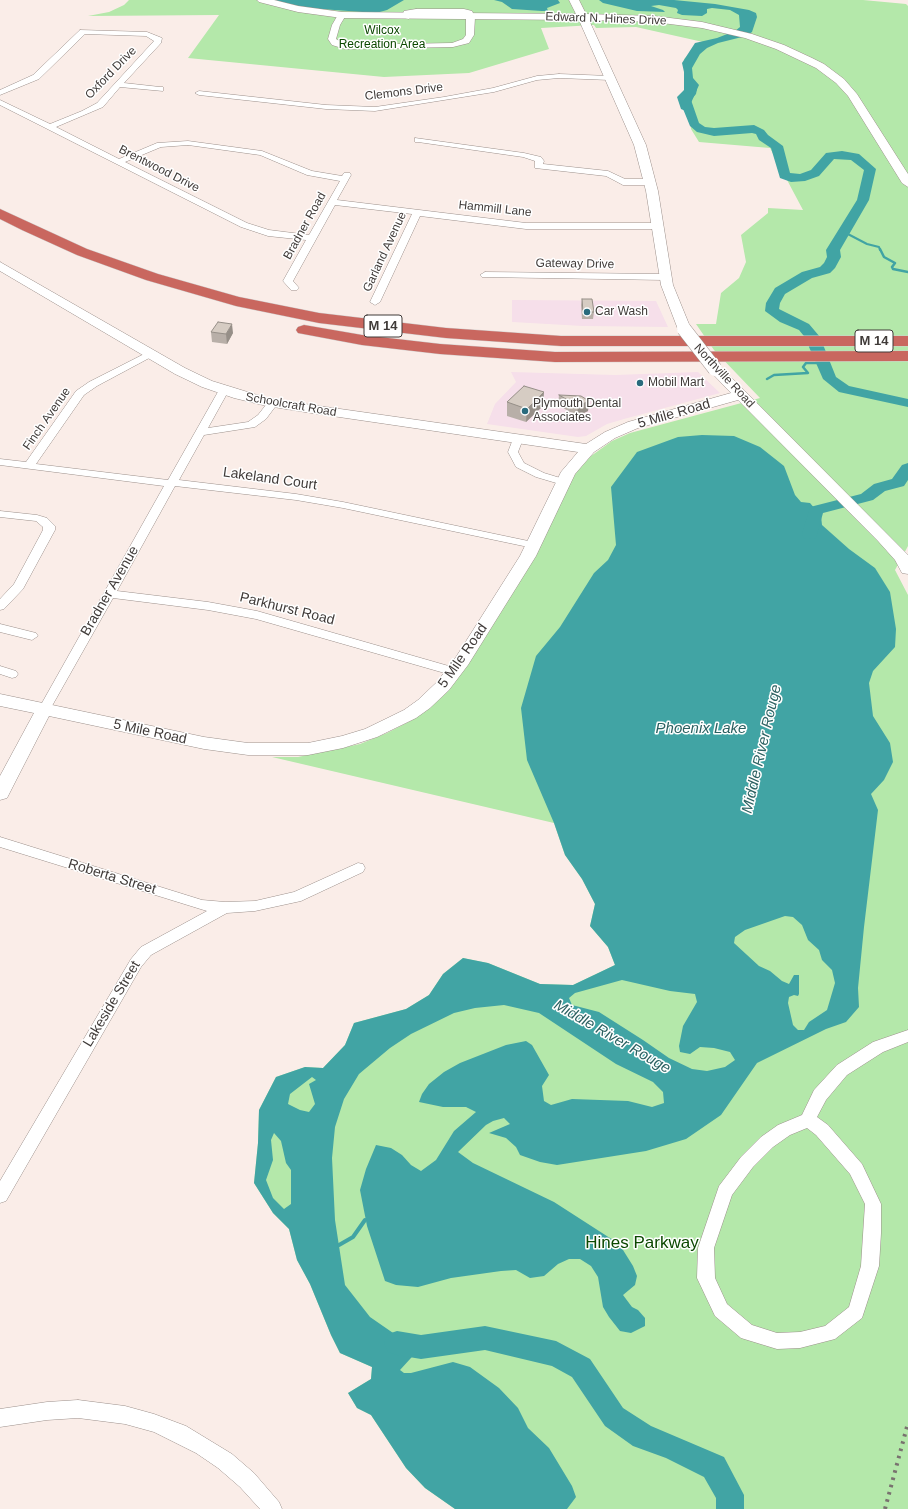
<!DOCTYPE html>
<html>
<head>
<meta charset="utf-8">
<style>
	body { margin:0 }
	canvas { display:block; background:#faede8 }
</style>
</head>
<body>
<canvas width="908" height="1509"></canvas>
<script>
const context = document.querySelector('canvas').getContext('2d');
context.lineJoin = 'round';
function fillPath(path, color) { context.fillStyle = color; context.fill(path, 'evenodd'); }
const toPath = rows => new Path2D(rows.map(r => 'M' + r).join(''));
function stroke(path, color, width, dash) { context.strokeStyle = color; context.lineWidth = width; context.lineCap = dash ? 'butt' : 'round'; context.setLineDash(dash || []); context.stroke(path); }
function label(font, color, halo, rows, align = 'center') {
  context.font = font + ' Arial,sans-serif'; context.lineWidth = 3; context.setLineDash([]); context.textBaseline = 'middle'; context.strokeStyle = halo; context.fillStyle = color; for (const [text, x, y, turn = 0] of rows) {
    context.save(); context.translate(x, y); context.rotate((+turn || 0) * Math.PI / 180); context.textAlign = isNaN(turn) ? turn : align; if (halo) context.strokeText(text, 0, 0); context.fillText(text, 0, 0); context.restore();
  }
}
fillPath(toPath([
	[512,300,656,301,668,327,583,326,512,322],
	[511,372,615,375,698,372,720,393,624,419,607,424,586,436,578,437,487,424,495,404,516,382]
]), '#f6dfea');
fillPath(toPath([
	[129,0,863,0,906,4,908,6,908,546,895,570,908,595,908,1509,455,1509,425,1488,406,1468,371,1415,357,1408,348,1393,371,1379,372,1367,340,1353,331,1335,310,1284,297,1260,289,1229,273,1213,254,1183,258,1143,259,1110,276,1077,305,1067,323,1068,345,1045,354,1023,406,1009,429,995,443,974,463,958,488,963,540,984,573,985,615,965,608,947,590,926,595,904,582,879,565,855,554,823,272,757,298,757,360,744,387,733,412,720,432,706,447,692,461,673,577,471,591,456,612,441,630,433,760,398,714,350,696,324,716,324,721,293,739,278,746,262,741,235,768,213,768,208,803,210,770,148,699,142,691,129,684,59,703,42,636,27,596,28,594,25,541,28,549,49,469,73,384,77,188,58,219,15,88,16,109,12,124,5]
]), '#b4e8aa');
fillPath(toPath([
	[273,0,404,0,387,10,376,13,307,8],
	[494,0,558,0,560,3,547,8,548,11,542,11,512,9,502,2],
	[599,0,674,0,715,4,749,10,756,13,757,17,752,32,746,36,718,43,707,48,700,54,692,68,693,78,699,85,691,103,693,107,688,112,681,109,677,97,684,90,684,72,682,63,695,43,717,38,735,31,740,27,739,15,730,10,712,8,707,9,707,13,702,16,682,15,677,13,678,10,676,8,659,5,651,6,663,10,665,12,637,11,603,3],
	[702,435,734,436,760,447,784,466,795,495,801,502,810,503,821,516,822,525,849,549,875,568,890,592,896,629,895,647,873,671,869,683,873,716,890,743,893,762,884,780,871,794,878,810,864,927,858,988,859,1007,846,1022,826,1029,757,1063,721,1115,686,1139,646,1151,557,1165,540,1162,520,1155,516,1147,506,1138,489,1133,510,1124,504,1118,493,1121,486,1125,458,1152,473,1163,554,1202,613,1240,623,1250,633,1266,637,1276,635,1285,623,1295,632,1307,638,1310,645,1318,645,1326,631,1333,620,1331,609,1317,603,1307,598,1277,591,1266,580,1259,569,1259,558,1264,544,1276,530,1278,516,1270,501,1271,451,1278,418,1287,396,1285,385,1281,367,1226,360,1190,366,1169,376,1145,391,1148,402,1155,411,1165,421,1171,436,1160,454,1131,476,1112,466,1107,443,1107,419,1102,422,1094,429,1084,444,1072,460,1063,506,1045,526,1041,532,1045,549,1075,542,1086,544,1101,551,1105,572,1099,628,1101,652,1107,664,1103,663,1092,653,1082,616,1064,539,1013,504,1005,475,1008,454,1013,411,1034,390,1048,359,1074,344,1099,335,1127,332,1158,335,1220,345,1285,370,1317,396,1335,421,1347,400,1370,404,1373,411,1373,453,1362,470,1367,499,1388,518,1408,528,1428,549,1448,572,1486,576,1497,567,1509,455,1509,425,1488,406,1468,371,1415,357,1408,348,1393,371,1379,372,1367,340,1353,331,1335,310,1284,297,1260,289,1229,273,1213,254,1183,258,1143,259,1110,276,1077,305,1067,323,1068,345,1045,354,1023,406,1009,429,995,443,974,463,958,488,963,540,984,573,985,615,965,608,947,590,926,595,904,582,879,565,855,554,823,527,760,521,708,536,656,560,627,594,573,608,560,616,545,611,487,637,452,678,437],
	[785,916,793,917,802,925,808,940,819,950,822,960,832,970,835,983,827,1010,809,1022,804,1030,798,1030,793,1025,788,1003,789,997,794,995,798,996,799,994,799,975,794,975,789,984,782,981,770,971,759,966,734,943,735,937,745,930],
	[622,980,670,991,695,994,697,1002,683,1026,679,1046,680,1052,690,1054,700,1047,714,1048,730,1052,735,1060,725,1067,707,1071,692,1069,669,1058,643,1040,599,1012,572,1005,569,998,575,993],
	[312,1077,316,1080,309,1084,315,1104,309,1112,300,1110,288,1104,290,1094],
	[274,1133,281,1141,286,1163,291,1170,291,1204,284,1209,273,1198,266,1180,273,1160,271,1140]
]), '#41a4a4');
stroke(toPath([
	[844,232,867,244,879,247,880,250]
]), '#41a4a4', 2);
stroke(toPath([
	[880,249,884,257,895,263,892,267,893,269,908,272],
	[767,379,774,375,808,373,803,367,806,363,823,363]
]), '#41a4a4', 2.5);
stroke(toPath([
	[339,1245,353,1237,365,1220]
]), '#41a4a4', 4);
fillPath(toPath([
	[691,86,697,89,696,94,691,100,699,123,705,127,714,128,754,125,764,130,768,135,783,146,790,173,800,174,811,170,826,153,842,151,859,154,876,169,869,200,840,250,841,257,835,268,830,273,812,278,785,294,780,303,779,309,809,324,820,337,836,377,849,386,908,399,908,407,839,392,823,379,809,347,808,341,799,330,780,322,765,311,766,303,775,288,802,272,820,267,824,263,827,257,826,250,857,200,864,170,851,160,834,159,819,176,805,181,791,182,780,178,771,148,759,140,756,134,752,133,714,136,697,132,690,126,679,99,687,87,691,86],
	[908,463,908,480,904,486,885,491,873,500,823,513,816,538,810,539,804,538,802,534,810,507,861,494,874,484,892,479,902,465,908,463],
	[485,1326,556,1341,590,1359,623,1408,651,1426,724,1457,744,1495,744,1509,716,1509,716,1498,704,1477,666,1458,633,1446,605,1426,572,1377,552,1366,485,1350,421,1359,397,1355,388,1352,384,1343,388,1334,397,1331,421,1335,485,1326]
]), '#41a4a4');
const street = toPath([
	[416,9,464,9,472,11,475,17,474,35,469,43,453,47,345,49,332,45,328,39,332,25,339,13,342,13,346,15,340,25,336,39,346,45,452,43,463,39,466,35,466,14,416,13,410,14,409,19,402,17,404,11,416,9],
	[80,30,147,32,162,38,161,43,124,83,160,87,163,87,163,91,120,87,103,107,56,127,119,159,157,143,188,141,262,151,312,171,342,176,344,173,350,173,351,175,337,200,526,223,657,223,661,226,657,229,526,229,420,216,380,302,375,305,370,302,412,214,335,205,293,281,299,288,297,290,291,290,283,281,306,240,268,236,241,227,0,105,0,100,50,124,82,111,97,103,154,41,146,36,85,34,39,79,0,95,0,90,33,75,80,30],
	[188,145,260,155,307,175,340,181,309,235,269,230,247,223,125,162,161,147,188,145],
	[559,74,610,76,614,78,610,80,559,78,537,80,494,92,375,111,326,109,199,95,195,93,199,91,326,105,375,107,444,97,493,88,537,76,559,74],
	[415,138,524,153,541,157,544,161,543,164,608,171,625,179,650,179,654,182,650,185,623,185,606,176,535,168,535,161,523,157,418,142,415,142,415,138],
	[485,272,665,274,670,277,665,280,482,277,480,275,485,272],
	[150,351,155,354,153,356,97,386,84,395,36,464,168,480,219,390,224,387,229,390,208,428,248,422,258,415,269,401,273,400,278,403,266,419,255,427,204,435,179,480,296,494,343,502,533,542,539,545,533,548,343,508,296,500,175,486,117,591,208,602,257,611,459,669,461,672,459,675,455,676,256,619,208,610,113,598,48,713,40,713,38,710,164,486,0,465,0,459,26,462,76,391,89,382,150,351],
	[518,436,523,439,518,452,524,463,544,473,567,480,568,482,567,484,563,485,536,477,516,467,508,452,513,439,518,436],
	[0,511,37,515,47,518,55,526,55,530,23,589,4,609,0,610,0,599,14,584,43,530,43,527,36,521,0,517,0,511],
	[0,624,36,633,38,636,32,640,0,632,0,624],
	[0,666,16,671,18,674,16,677,12,678,0,674,0,666],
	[0,837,202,900,225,902,255,901,294,892,358,863,363,864,365,868,363,872,301,901,255,911,227,913,151,955,141,967,6,1201,0,1203,0,1181,131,959,141,947,207,911,0,847,0,837],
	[908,1030,908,1042,883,1052,847,1075,826,1100,817,1117,828,1125,862,1164,881,1204,881,1233,879,1266,862,1318,835,1339,800,1348,777,1349,741,1338,715,1316,697,1278,698,1248,719,1186,741,1157,761,1137,778,1125,802,1115,814,1090,837,1065,873,1042,908,1030],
	[807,1128,816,1135,850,1174,865,1204,861,1266,849,1307,825,1326,800,1332,777,1333,752,1325,727,1304,715,1278,714,1248,732,1195,753,1167,773,1147,790,1135,807,1128],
	[78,1400,125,1406,154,1414,186,1426,232,1454,254,1473,279,1502,282,1509,260,1509,240,1487,218,1468,196,1453,154,1432,125,1424,78,1418,47,1420,0,1427,0,1409,47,1402,78,1400]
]);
const secondary = toPath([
	[257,0,274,0,298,6,342,12,576,14,569,0,579,0,586,14,654,16,702,22,752,34,784,45,812,58,824,64,844,79,857,94,908,174,908,187,902,183,848,96,836,83,816,68,776,49,745,38,702,28,654,22,589,20,646,145,658,191,673,285,691,329,689,332,684,333,679,332,661,285,646,191,634,145,579,20,342,18,298,12,259,2,257,0],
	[0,262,185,368,212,381,267,398,305,404,586,444,605,432,628,422,731,393,708,369,710,366,720,366,908,555,908,574,902,573,895,560,878,541,738,400,638,428,615,438,594,452,575,474,536,556,468,665,449,690,430,708,416,718,377,737,343,748,308,755,248,755,204,749,49,716,7,798,0,800,0,776,34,713,0,706,0,694,204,737,248,743,308,743,342,736,365,729,404,710,418,700,437,682,456,657,520,556,561,472,578,452,305,412,267,406,234,398,202,387,175,374,0,271,0,262]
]);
const highway = toPath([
	[0,209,87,249,158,274,239,297,319,313,446,328,561,336,908,336,908,346,561,346,446,338,319,323,236,306,146,280,77,255,22,230,0,219,0,209],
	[304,325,362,335,440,344,555,352,908,351,908,361,555,362,440,354,362,345,298,333,296,330,298,327,304,325]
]);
stroke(street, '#9c908b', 1);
stroke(secondary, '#9c908b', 1);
stroke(highway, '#d1d0cf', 1);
fillPath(street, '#fff');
fillPath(secondary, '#fff');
fillPath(highway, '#c9675f');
stroke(toPath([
	[885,1509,908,1423]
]), '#79726f', 4, [2.5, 5]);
const secondaryBridge = toPath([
	[684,329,715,369]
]);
stroke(secondaryBridge, '#9c908b', 15, []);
stroke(secondaryBridge, '#fff', 14);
fillPath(toPath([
	[582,299,594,312,593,319,582,319,581,305],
	[211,332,233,333,227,344,212,342],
	[559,395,589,401,588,411,577,416,558,405],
	[507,402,543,406,526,422,507,416]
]), '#b8afa8');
fillPath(toPath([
	[232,324,233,333,227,344,226,334],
	[544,392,543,406,526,422,527,409],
	[589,401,588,411,577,416,578,406]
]), '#968f88');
const building = toPath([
	[582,299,592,299,594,312,583,312,582,299],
	[218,322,232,324,226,334,211,332,218,322],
	[524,386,544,392,527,409,507,402,524,386],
	[559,395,581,396,589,401,578,406,559,395]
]);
fillPath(building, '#d6ccc3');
stroke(building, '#968f88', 1);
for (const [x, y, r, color] of [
	[587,312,4,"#296b7d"],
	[640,383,4,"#296b7d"],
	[525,411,4,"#296b7d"]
]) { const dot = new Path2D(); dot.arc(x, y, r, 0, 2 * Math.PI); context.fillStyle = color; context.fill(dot); stroke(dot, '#fff', 1.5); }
label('12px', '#403b39', '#fff', [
	["Edward N. Hines Drive",606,19,2],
	["Oxford Drive",111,73,-46],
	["Clemons Drive",404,92,-7],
	["Brentwood Drive",159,169,27],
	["Hammill Lane",495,209,6],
	["Bradner Road",305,226,-61],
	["Garland Avenue",385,252,-65],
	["Gateway Drive",575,264,1],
	["Northville Road",724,376,47],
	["Schoolcraft Road",291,405,10],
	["Finch Avenue",47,419,-55]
]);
label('12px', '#0b4800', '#fff', [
	["Wilcox",382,31],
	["Recreation Area",382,45]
]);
label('12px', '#403b39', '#fff', [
	["Car Wash",595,312],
	["Mobil Mart",648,383],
	["Plymouth Dental",533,404],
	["Associates",533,418]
], 'left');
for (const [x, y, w] of [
	[383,326,38],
	[874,341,38]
]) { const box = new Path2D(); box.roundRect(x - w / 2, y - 11, w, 22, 3); context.fillStyle = '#fff'; context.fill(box); stroke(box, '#403b39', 1); }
label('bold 13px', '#403b39', null, [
	["M 14",383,326],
	["M 14",874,341]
]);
label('14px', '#403b39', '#fff', [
	["5 Mile Road",674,414,-16],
	["Lakeland Court",270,479,8],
	["Bradner Avenue",110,591,-60],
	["Parkhurst Road",287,609,14],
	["5 Mile Road",463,656,-55],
	["5 Mile Road",150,732,12],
	["Roberta Street",112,877,17],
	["Lakeside Street",112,1004,-59]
]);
label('italic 15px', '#2b6161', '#fff', [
	["Phoenix Lake",701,729],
	["Middle River Rouge",762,749,-77],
	["Middle River Rouge",612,1037,30]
]);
label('17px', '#0b4800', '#fff', [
	["Hines Parkway",642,1243]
]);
</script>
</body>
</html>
